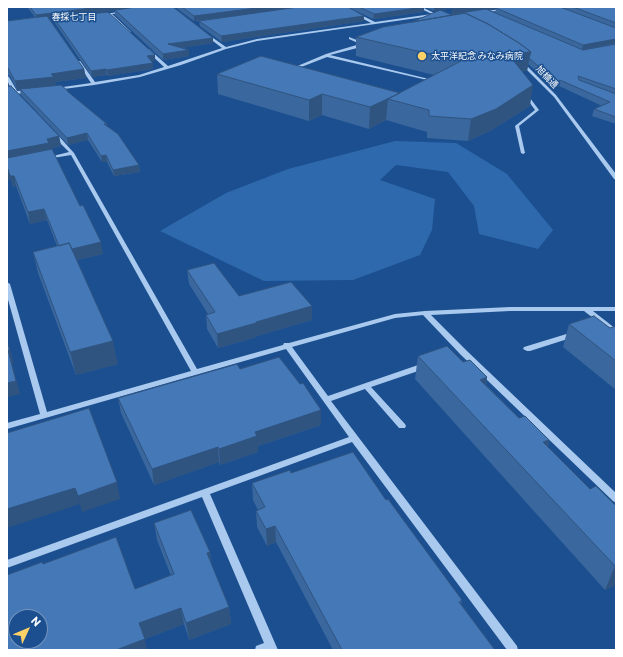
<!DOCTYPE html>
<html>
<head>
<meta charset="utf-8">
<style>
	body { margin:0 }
	#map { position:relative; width:623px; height:657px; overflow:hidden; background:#1b4f8f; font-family:Commissioner,sans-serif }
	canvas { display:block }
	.frame { position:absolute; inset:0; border:8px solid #fff; pointer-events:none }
	.north { position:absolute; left:8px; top:609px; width:40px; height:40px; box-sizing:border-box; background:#1b4f8f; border:1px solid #7695bc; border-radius:50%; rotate:46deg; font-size:11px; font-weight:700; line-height:16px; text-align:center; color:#fff }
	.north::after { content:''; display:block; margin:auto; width:14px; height:18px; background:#ffd166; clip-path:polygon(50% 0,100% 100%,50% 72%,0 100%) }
</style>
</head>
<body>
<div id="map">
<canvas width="623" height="657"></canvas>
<div class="frame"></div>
<div class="north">N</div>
</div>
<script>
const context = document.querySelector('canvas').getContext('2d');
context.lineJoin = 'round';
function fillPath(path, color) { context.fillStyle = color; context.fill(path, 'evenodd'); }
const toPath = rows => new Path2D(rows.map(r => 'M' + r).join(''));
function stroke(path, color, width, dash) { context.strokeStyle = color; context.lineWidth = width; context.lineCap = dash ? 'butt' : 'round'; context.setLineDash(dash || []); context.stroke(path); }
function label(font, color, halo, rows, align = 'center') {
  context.font = font + ' Commissioner,"Noto Sans JP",sans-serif'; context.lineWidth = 3; context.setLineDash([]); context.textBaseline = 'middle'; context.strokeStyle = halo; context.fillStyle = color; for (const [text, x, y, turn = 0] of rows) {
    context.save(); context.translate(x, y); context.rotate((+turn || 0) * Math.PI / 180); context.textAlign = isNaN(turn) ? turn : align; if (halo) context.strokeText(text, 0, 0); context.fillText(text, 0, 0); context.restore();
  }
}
fillPath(toPath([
	[395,141,456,143,507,174,553,230,538,249,479,234,474,206,448,172,396,165,380,180,435,199,432,230,420,255,353,280,264,281,160,231,226,193,288,169]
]), '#2e69ad');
fillPath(toPath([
	[341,7,345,7,375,22,432,14,417,7,422,7,438,15,257,41,226,49,181,65,140,77,94,85,56,90,54,89,56,88,91,83,77,62,79,61,80,61,95,82,139,75,164,67,147,51,147,49,149,49,168,66,222,48,205,35,206,33,226,47,257,39,371,23,341,7],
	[513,7,522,7,483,13,481,12,513,7],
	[125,11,124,13,112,14,131,32,130,34,109,15,100,16,98,15,125,11],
	[349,37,367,44,365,46,330,55,429,79,427,80,327,57,291,71,288,70,326,54,360,44,349,39,349,37],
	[521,62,523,62,556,95,616,174,616,180,614,179,554,97,521,64,521,62],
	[7,76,9,77,17,91,30,90,32,91,18,94,19,95,17,96,15,94,7,95,7,93,13,92,7,81,7,76],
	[525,94,527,94,539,110,519,126,525,153,523,154,521,153,515,126,535,110,524,95,525,94],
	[52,133,56,133,74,153,197,369,283,345,284,343,289,343,395,314,425,311,510,307,616,307,616,311,593,311,616,329,616,334,614,334,584,311,510,311,431,315,467,351,616,493,616,503,613,501,461,355,423,315,395,318,292,347,328,396,421,364,427,364,428,366,427,368,371,387,405,424,406,426,405,428,399,428,365,389,331,401,517,646,518,650,507,650,352,442,210,494,278,650,255,650,256,646,264,643,202,497,7,568,7,560,349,437,286,349,7,429,7,423,40,414,7,296,7,282,10,284,47,412,191,371,71,155,47,159,45,158,69,152,52,135,52,133],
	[573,332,577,332,579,334,577,336,530,351,527,351,523,349,524,347,573,332]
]), '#a9c9ee');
fillPath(toPath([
	[27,7,173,7,213,38,213,43,182,48,189,50,189,56,163,60,115,15,115,10,49,18,84,69,86,78,55,82,56,85,69,93,107,124,107,127,139,165,140,172,114,176,107,162,102,162,88,140,68,145,21,95,20,90,17,90,10,76,7,75,7,21,35,17],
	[175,7,348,7,364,16,364,21,222,42,200,26,199,21,194,21],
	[348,7,424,7,424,12,373,19],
	[425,7,616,7,616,124,592,116,594,109,602,106,559,86,553,90,536,71,528,64,527,71,522,71,530,106,492,130,468,141,427,138,427,132,386,120,369,129,322,115,309,121,218,94,217,74,400,93,434,75,356,56,356,37,452,15,452,14,462,13,451,14,455,8,434,11],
	[496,9,495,13,520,23,487,10],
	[54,18,155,61,151,61,153,69,108,76,107,75,92,77,55,23],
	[7,80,9,87,59,136,61,146,50,149,50,150,103,254,77,260,118,364,76,375,38,273,33,252,57,246,47,220,30,224,16,186,13,187,11,180,7,180],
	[187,270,239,296,312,320,257,336,257,337,218,348,207,329,206,315,208,314,189,284],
	[569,324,610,328,616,326,616,390,563,347],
	[418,356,463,362,487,377,486,385,519,418,549,440,548,447,590,489,616,506,616,585,605,590,415,379],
	[240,369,300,384,321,410,321,425,258,446,258,452,220,465,219,462,154,485,121,413,118,398],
	[291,473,386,500,462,600,461,604,495,650,333,650,276,542,267,546,257,527,256,511,258,510,253,500,252,483],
	[154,523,210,552,211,564,229,607,231,624,189,640,184,624,145,639,43,564,135,589,171,576,157,540]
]), '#3a679d');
fillPath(toPath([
	[100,7,143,7,37,20,36,15],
	[264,7,304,7,194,21,194,16],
	[424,7,424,12,373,19,374,14],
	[434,7,461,7,434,11],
	[469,7,510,7,496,8,496,9,451,14,452,9],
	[364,16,364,21,222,42,221,36],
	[213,38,213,43,169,50,168,44],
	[616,39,616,43,582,50,583,45],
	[189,50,189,56,163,60,163,54],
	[531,52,527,71,510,73,509,55,513,53],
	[155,55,155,61,148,62,147,56],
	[153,63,153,69,152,69,108,76,107,70],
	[84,69,86,78,55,82,56,86,17,90,15,81,51,74],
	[106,69,107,75,92,77,91,71],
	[560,80,559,86,553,90,555,84],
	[7,82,8,82,10,91,7,92],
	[533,85,530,106,492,130,468,141,471,119],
	[322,94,322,115,309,121,309,100],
	[388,99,386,120,369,129,370,107],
	[87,133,88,140,68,145,67,138],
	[59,136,61,146,50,149,51,154,7,161,7,151],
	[106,155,107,162,102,162,101,156],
	[139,165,140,172,114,176,113,170],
	[7,169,8,169,11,180,7,180],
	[10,176,14,176,16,186,13,187],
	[44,209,47,220,30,224,28,212],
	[101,242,103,254,64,263,62,251],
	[312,306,312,320,257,336,257,337,218,348,217,334,256,322],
	[113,341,118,364,76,375,70,352],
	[8,350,10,350,14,363,12,363,20,394,7,397],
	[487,377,483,400,480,380],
	[321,410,321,425,258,446,258,452,220,465,219,449,255,432],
	[549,440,543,464,543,442],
	[218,447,219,462,154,485,152,469],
	[117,482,120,499,82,512,78,496],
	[75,488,80,504,7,528,7,509],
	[275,526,276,542,267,546,266,529],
	[210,552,212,568,207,553],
	[616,565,616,585,605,590,615,566],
	[229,607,231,624,189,640,186,623],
	[181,608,184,624,145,639,147,650,116,650,139,623]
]), '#305480');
const building = toPath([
	[30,7,100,7,36,15,30,7],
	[137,7,173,7,213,38,168,44,189,50,163,54,115,10,137,7],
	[182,7,264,7,194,16,182,7],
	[298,7,348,7,364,16,221,36,199,21,298,7],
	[359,7,424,7,374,14,359,7],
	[457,7,469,7,452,9,457,7],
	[500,7,560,7,616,28,616,39,583,45,496,8,500,7],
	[573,7,616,7,616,23,573,7],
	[486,9,583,50,616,44,616,89,578,76,579,80,616,94,616,117,594,109,610,102,560,80,555,84,537,65,529,58,531,52,519,43,488,24,465,13,453,15,452,14,486,9],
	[440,10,452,15,412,22,440,10],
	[108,12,155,55,147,56,153,63,107,70,106,69,91,71,54,18,108,12],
	[465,13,488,24,519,43,531,52,513,53,509,55,533,85,496,109,471,119,429,116,429,110,388,99,461,61,356,37,383,27,465,13],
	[47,16,84,69,51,74,54,77,15,81,8,68,7,67,7,21,47,16],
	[261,56,400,93,370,107,322,94,309,100,217,74,261,56],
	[61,85,68,91,67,91,107,124,104,124,118,134,139,165,113,170,106,155,101,156,87,133,67,138,20,89,61,85],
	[11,86,59,136,47,139,49,143,7,151,7,87,11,86],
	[52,149,80,206,83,205,101,242,72,249,69,243,59,246,44,209,28,212,14,176,10,176,8,169,7,169,7,158,52,149],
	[69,243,113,341,70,352,33,252,69,243],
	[214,263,239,296,291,282,312,306,256,322,256,323,217,334,206,315,215,312,187,270,214,263],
	[594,316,610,328,616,326,616,361,569,324,594,316],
	[7,342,10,350,8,350,16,381,7,383,7,342],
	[447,346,463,362,470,360,487,377,480,380,519,418,525,416,549,440,543,442,590,489,596,486,616,506,616,565,615,566,418,356,447,346],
	[279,357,300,384,303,383,321,410,255,432,257,436,219,449,218,447,152,469,118,398,237,364,240,369,279,357],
	[89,408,117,482,78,496,75,488,7,509,7,433,89,408],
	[353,452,386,500,388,499,462,600,459,602,495,650,342,650,275,526,266,529,256,511,265,507,252,483,290,470,291,473,353,452],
	[191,510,210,552,207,553,229,607,186,623,181,608,139,623,145,639,116,650,7,650,7,575,42,562,43,564,116,537,135,589,174,574,154,523,191,510],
	[16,617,40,617,40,641,16,641,16,617]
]);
fillPath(building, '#4478b7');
stroke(building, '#305480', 1);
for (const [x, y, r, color] of [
	[422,56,5,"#ffd166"]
]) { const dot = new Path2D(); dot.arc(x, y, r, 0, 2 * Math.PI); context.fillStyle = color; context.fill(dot); stroke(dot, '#1b4f8f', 1.5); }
label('9px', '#fff', '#1b4f8f', [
	["春採七丁目",74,17]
]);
label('9px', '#fff', '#1b4f8f', [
	["太平洋記念 みなみ病院",431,56]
], 'left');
label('9px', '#fff', '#1b4f8f', [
	["旭橋通",547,77,46]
]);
</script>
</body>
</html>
